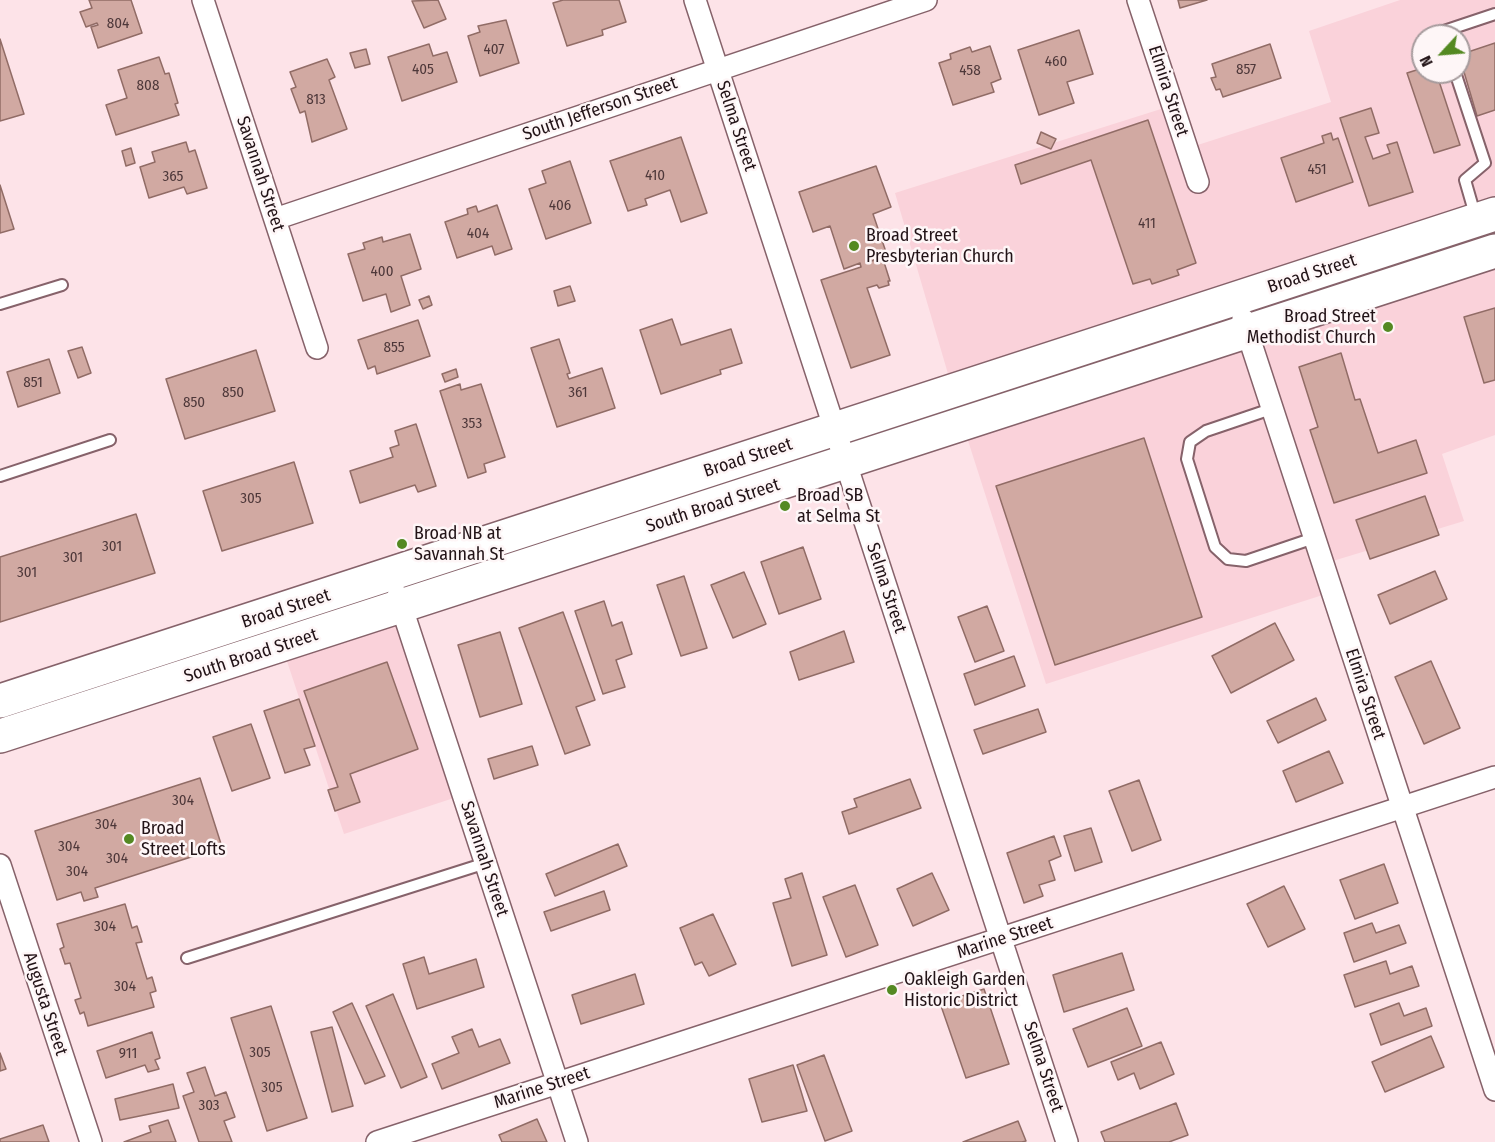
<!DOCTYPE html>
<html>
<head>
<meta charset="utf-8">
<style>
	body { margin:0 }
	#map { position:relative; width:1495px; height:1142px; overflow:hidden; background:#fde3e8; font-family:"Fira Sans Condensed",sans-serif }
	canvas { display:block }
	.north { position:absolute; left:1411px; top:24px; width:60px; height:60px; box-sizing:border-box; background:#fef6f7; border:2px solid #a69b9d; border-radius:50%; rotate:244deg; font-size:16px; font-weight:700; line-height:24px; text-align:center; color:#221317 }
	.north::after { content:''; display:block; margin:auto; width:21px; height:27px; background:#548922; clip-path:polygon(50% 0,100% 100%,50% 72%,0 100%) }
</style>
</head>
<body>
<div id="map">
<canvas width="1495" height="1142"></canvas>
<div class="north">N</div>
</div>
<script>
const context = document.querySelector('canvas').getContext('2d');
context.lineJoin = 'round';
function fillPath(path, color) { context.fillStyle = color; context.fill(path, 'evenodd'); }
const toPath = rows => new Path2D(rows.map(r => 'M' + r).join(''));
function stroke(path, color, width, dash) { context.strokeStyle = color; context.lineWidth = width; context.lineCap = dash ? 'butt' : 'round'; context.setLineDash(dash || []); context.stroke(path); }
function label(font, color, halo, rows, align = 'center') {
  context.font = font + ' "Fira Sans Condensed",sans-serif'; context.lineWidth = 5; context.setLineDash([]); context.textBaseline = 'middle'; context.strokeStyle = halo; context.fillStyle = color; for (const [text, x, y, turn = 0] of rows) {
    context.save(); context.translate(x, y); context.rotate((+turn || 0) * Math.PI / 180); context.textAlign = isNaN(turn) ? turn : align; if (halo) context.strokeText(text, 0, 0); context.fillText(text, 0, 0); context.restore();
  }
}
fillPath(toPath([
	[1400,0,1495,0,1495,435,1442,454,1464,521,1323,564,1332,592,1046,684,963,425,895,193,1161,109,1176,152,1331,102,1309,31],
	[1423,36,1459,36,1459,72,1423,72],
	[401,608,463,795,344,834,282,646]
]), '#fad2da');
const building = toPath([
	[89,0,131,0,142,33,98,48,91,27,98,25,97,23,86,27,80,12,92,8,89,0],
	[438,0,446,19,424,28,412,1,438,0],
	[563,0,619,0,626,22,602,30,603,35,567,46,553,3,563,0],
	[1178,0,1207,0,1180,8,1178,0],
	[506,20,519,63,480,76,468,36,480,32,478,26,506,20],
	[1079,30,1093,74,1067,82,1074,103,1039,115,1018,50,1079,30],
	[0,39,24,114,0,121,0,39],
	[1495,43,1495,110,1477,116,1459,55,1495,43],
	[429,44,433,56,447,52,457,82,402,101,388,57,429,44],
	[1270,44,1281,78,1223,97,1220,89,1216,90,1211,78,1216,77,1212,64,1270,44],
	[990,46,1001,79,991,83,994,92,953,105,939,63,951,59,950,54,970,47,972,52,990,46],
	[366,49,370,64,355,68,350,53,366,49],
	[159,57,165,74,169,73,178,103,175,104,179,115,116,135,106,105,127,98,118,70,159,57],
	[327,59,335,77,329,80,347,129,312,142,305,111,300,113,291,89,296,87,290,72,327,59],
	[1423,68,1423,72,1436,72,1460,145,1434,153,1407,73,1423,68],
	[1371,108,1379,133,1365,137,1373,159,1390,153,1387,145,1397,142,1413,192,1369,206,1340,118,1371,108],
	[1148,120,1196,263,1177,270,1179,275,1152,284,1150,279,1133,284,1091,160,1021,184,1015,165,1148,120],
	[1041,132,1056,139,1051,149,1037,143,1041,132],
	[1331,133,1333,140,1338,138,1353,182,1296,202,1281,158,1324,143,1322,136,1331,133],
	[681,137,707,213,681,222,670,190,645,199,647,205,628,211,610,161,681,137],
	[186,142,189,152,195,150,207,188,187,194,184,187,149,198,140,167,155,162,152,152,186,142],
	[131,148,135,163,126,166,122,151,131,148],
	[570,161,591,223,546,239,529,189,546,183,542,171,570,161],
	[876,166,891,207,873,214,887,255,871,261,883,259,890,281,888,281,889,285,879,288,877,285,867,288,890,355,851,368,821,280,861,267,860,263,844,269,830,226,813,232,799,192,876,166],
	[0,185,14,229,0,233,0,185],
	[497,205,512,249,495,255,492,246,457,258,445,222,468,214,467,209,476,206,478,212,497,205],
	[410,234,421,269,401,276,410,305,391,312,386,294,363,301,348,254,365,249,363,243,382,237,383,242,410,234],
	[570,286,575,301,558,306,554,291,570,286],
	[429,296,432,305,423,309,419,300,429,296],
	[1495,308,1495,380,1484,383,1464,317,1495,308],
	[672,319,681,345,731,329,742,363,720,370,721,374,661,394,640,330,672,319],
	[418,320,430,356,377,374,375,366,368,369,358,340,418,320],
	[559,339,570,373,567,374,569,379,602,368,615,408,557,427,531,348,559,339],
	[82,347,91,373,78,378,68,351,82,347],
	[256,350,275,411,185,439,166,379,256,350],
	[1341,353,1355,400,1360,399,1378,453,1416,440,1427,473,1334,503,1310,430,1318,427,1299,367,1341,353],
	[49,359,60,393,18,407,7,372,49,359],
	[456,369,458,377,445,382,442,374,456,369],
	[460,384,461,390,481,384,505,457,484,464,486,472,468,478,440,391,460,384],
	[416,424,436,486,418,492,415,485,360,503,350,471,393,457,390,448,399,445,395,431,416,424],
	[1144,438,1202,617,1055,665,996,486,1144,438],
	[294,462,313,523,222,551,203,491,294,462],
	[1425,496,1439,535,1370,559,1356,520,1425,496],
	[136,514,155,573,0,622,0,557,136,514],
	[803,547,821,599,779,614,761,562,803,547],
	[1435,571,1447,599,1390,624,1378,595,1435,571],
	[744,572,766,624,733,638,711,585,744,572],
	[684,576,707,648,681,656,657,585,684,576],
	[604,601,612,626,622,622,632,654,616,660,625,687,603,694,575,611,604,601],
	[987,606,1004,651,975,662,958,617,987,606],
	[563,612,595,700,576,707,590,745,565,754,519,628,563,612],
	[1275,623,1294,660,1231,693,1212,656,1275,623],
	[844,631,854,662,799,680,790,652,844,631],
	[500,632,522,704,480,717,458,645,500,632],
	[1014,656,1025,686,975,705,964,674,1014,656],
	[1431,661,1460,728,1424,744,1395,677,1431,661],
	[387,662,418,749,350,774,360,802,335,811,328,790,338,787,304,691,387,662],
	[1316,698,1326,720,1278,743,1267,721,1316,698],
	[299,699,315,746,304,749,310,765,285,773,264,711,299,699],
	[1038,709,1046,732,983,754,974,730,1038,709],
	[251,724,270,778,232,791,213,737,251,724],
	[532,746,538,765,494,779,488,759,532,746],
	[1329,751,1343,783,1296,802,1283,771,1329,751],
	[200,778,222,847,95,888,98,897,84,901,81,892,57,900,35,831,200,778],
	[910,779,921,808,849,834,842,812,857,807,854,799,910,779],
	[1139,780,1161,840,1132,851,1109,791,1139,780],
	[1091,828,1102,862,1075,871,1064,836,1091,828],
	[1054,836,1061,856,1049,861,1055,880,1039,885,1043,896,1024,903,1007,853,1054,836],
	[618,844,627,866,555,896,546,874,618,844],
	[1384,864,1398,903,1355,919,1340,880,1384,864],
	[802,873,827,955,792,966,773,903,791,898,785,879,802,873],
	[932,873,949,910,913,926,897,889,932,873],
	[855,885,878,945,846,957,823,897,855,885],
	[1284,886,1305,929,1268,947,1247,904,1284,886],
	[604,891,610,910,551,931,544,912,604,891],
	[125,904,132,928,137,926,142,942,136,943,147,979,152,977,156,991,150,993,154,1007,88,1026,84,1012,80,1014,75,1000,81,998,70,963,65,964,60,949,64,947,57,924,125,904],
	[713,914,736,964,709,976,702,962,695,965,680,928,713,914],
	[1372,923,1376,933,1399,925,1406,943,1354,962,1344,933,1372,923],
	[1122,953,1134,990,1064,1012,1053,975,1122,953],
	[424,957,429,974,476,959,484,987,417,1009,403,964,424,957],
	[1386,961,1390,974,1412,966,1419,986,1355,1007,1344,975,1386,961],
	[635,974,644,1004,581,1024,572,995,635,974],
	[984,989,1009,1064,966,1078,940,1003,984,989],
	[393,994,427,1077,401,1088,366,1006,393,994],
	[352,1003,385,1076,365,1084,333,1012,352,1003],
	[1399,1003,1404,1016,1426,1008,1432,1026,1381,1045,1370,1014,1399,1003],
	[271,1006,307,1118,267,1131,231,1018,271,1006],
	[1127,1008,1142,1046,1088,1067,1073,1029,1127,1008],
	[332,1027,353,1106,332,1112,311,1032,332,1027],
	[472,1029,479,1047,500,1039,510,1063,442,1089,432,1064,459,1053,452,1037,472,1029],
	[152,1032,160,1058,155,1060,159,1069,148,1072,145,1065,106,1078,97,1051,152,1032],
	[1431,1036,1444,1067,1385,1092,1372,1062,1431,1036],
	[1161,1042,1174,1074,1140,1089,1134,1073,1118,1080,1111,1062,1161,1042],
	[0,1053,6,1069,0,1071,0,1053],
	[824,1055,852,1131,825,1141,797,1065,824,1055],
	[793,1065,807,1111,762,1122,749,1079,793,1065],
	[205,1067,215,1096,226,1092,235,1117,224,1121,232,1142,199,1142,183,1096,194,1092,187,1073,205,1067],
	[173,1084,179,1108,120,1120,115,1099,173,1084],
	[1176,1103,1188,1135,1169,1142,1105,1142,1101,1132,1176,1103],
	[537,1119,547,1142,502,1142,499,1135,537,1119],
	[168,1120,176,1142,124,1142,151,1132,149,1126,168,1120],
	[1018,1121,1026,1141,1022,1142,963,1142,1018,1121],
	[43,1125,49,1142,0,1142,0,1139,43,1125]
]);
fillPath(building, '#d1a9a2');
stroke(building, '#916c66', 1.5);
const service = toPath([
	[1443,36,1441,32,1495,14],
	[1455,72,1485,163,1465,180,1476,218],
	[0,304,62,285],
	[1271,409,1206,431,1190,442,1187,459,1215,547,1228,559,1246,561,1314,538],
	[0,476,110,440],
	[187,958,486,863]
]);
const minor = toPath([
	[203,0,317,348],
	[695,0,1067,1142],
	[1138,0,1198,182],
	[275,219,926,0],
	[1243,319,1495,1090],
	[398,596,577,1142],
	[0,865,91,1142],
	[377,1142,1495,777]
]);
const primary = toPath([
	[0,701,1495,214],
	[0,736,1495,251]
]);
stroke(service, '#86626a', 14);
stroke(minor, '#86626a', 24);
stroke(primary, '#86626a', 36);
stroke(service, '#fff', 10);
stroke(minor, '#fff', 21);
stroke(primary, '#fff', 33);
for (const [x, y, r, color] of [
	[854,246,6,"#548922"],
	[1388,327,6,"#548922"],
	[785,506,6,"#548922"],
	[402,544,6,"#548922"],
	[129,839,6,"#548922"],
	[892,990,6,"#548922"]
]) { const dot = new Path2D(); dot.arc(x, y, r, 0, 2 * Math.PI); context.fillStyle = color; context.fill(dot); stroke(dot, '#fef6f7', 2); }
label('15px', '#4e383a', null, [
	["804",118,24],
	["407",494,50],
	["460",1056,62],
	["405",423,70],
	["857",1246,70],
	["458",970,71],
	["808",148,86],
	["813",316,100],
	["451",1317,170],
	["410",655,176],
	["365",173,177],
	["406",560,206],
	["411",1147,224],
	["404",478,234],
	["400",382,272],
	["855",394,348],
	["851",33,383],
	["850",233,393],
	["361",578,393],
	["850",194,403],
	["353",472,424],
	["305",251,499],
	["301",112,547],
	["301",73,558],
	["301",27,573],
	["304",183,801],
	["304",106,825],
	["304",69,847],
	["304",117,859],
	["304",77,872],
	["304",105,927],
	["304",125,987],
	["305",260,1053],
	["911",128,1054],
	["305",272,1088],
	["303",209,1106]
]);
label('18px', '#221317', '#fef6f7', [
	["Elmira Street",1168,91,72],
	["South Jefferson Street",600,109,-19],
	["Selma Street",736,126,72],
	["Savannah Street",260,174,72],
	["Broad Street",1312,274,-18],
	["Broad Street",748,458,-18],
	["South Broad Street",713,506,-18],
	["Selma Street",886,588,72],
	["Broad Street",286,609,-18],
	["South Broad Street",251,656,-18],
	["Elmira Street",1365,694,72],
	["Savannah Street",484,859,72],
	["Marine Street",1005,938,-18],
	["Augusta Street",45,1004,72],
	["Selma Street",1043,1067,72],
	["Marine Street",542,1088,-18]
]);
label('18px', '#221317', '#fef6f7', [
	["Broad Street",866,236],
	["Presbyterian Church",866,257],
	["Broad Street",1376,317,"right"],
	["Methodist Church",1376,338,"right"],
	["Broad SB",797,496],
	["at Selma St",797,517],
	["Broad NB at",414,534],
	["Savannah St",414,555],
	["Broad",141,829],
	["Street Lofts",141,850],
	["Oakleigh Garden",904,980],
	["Historic District",904,1001]
], 'left');
</script>
</body>
</html>
